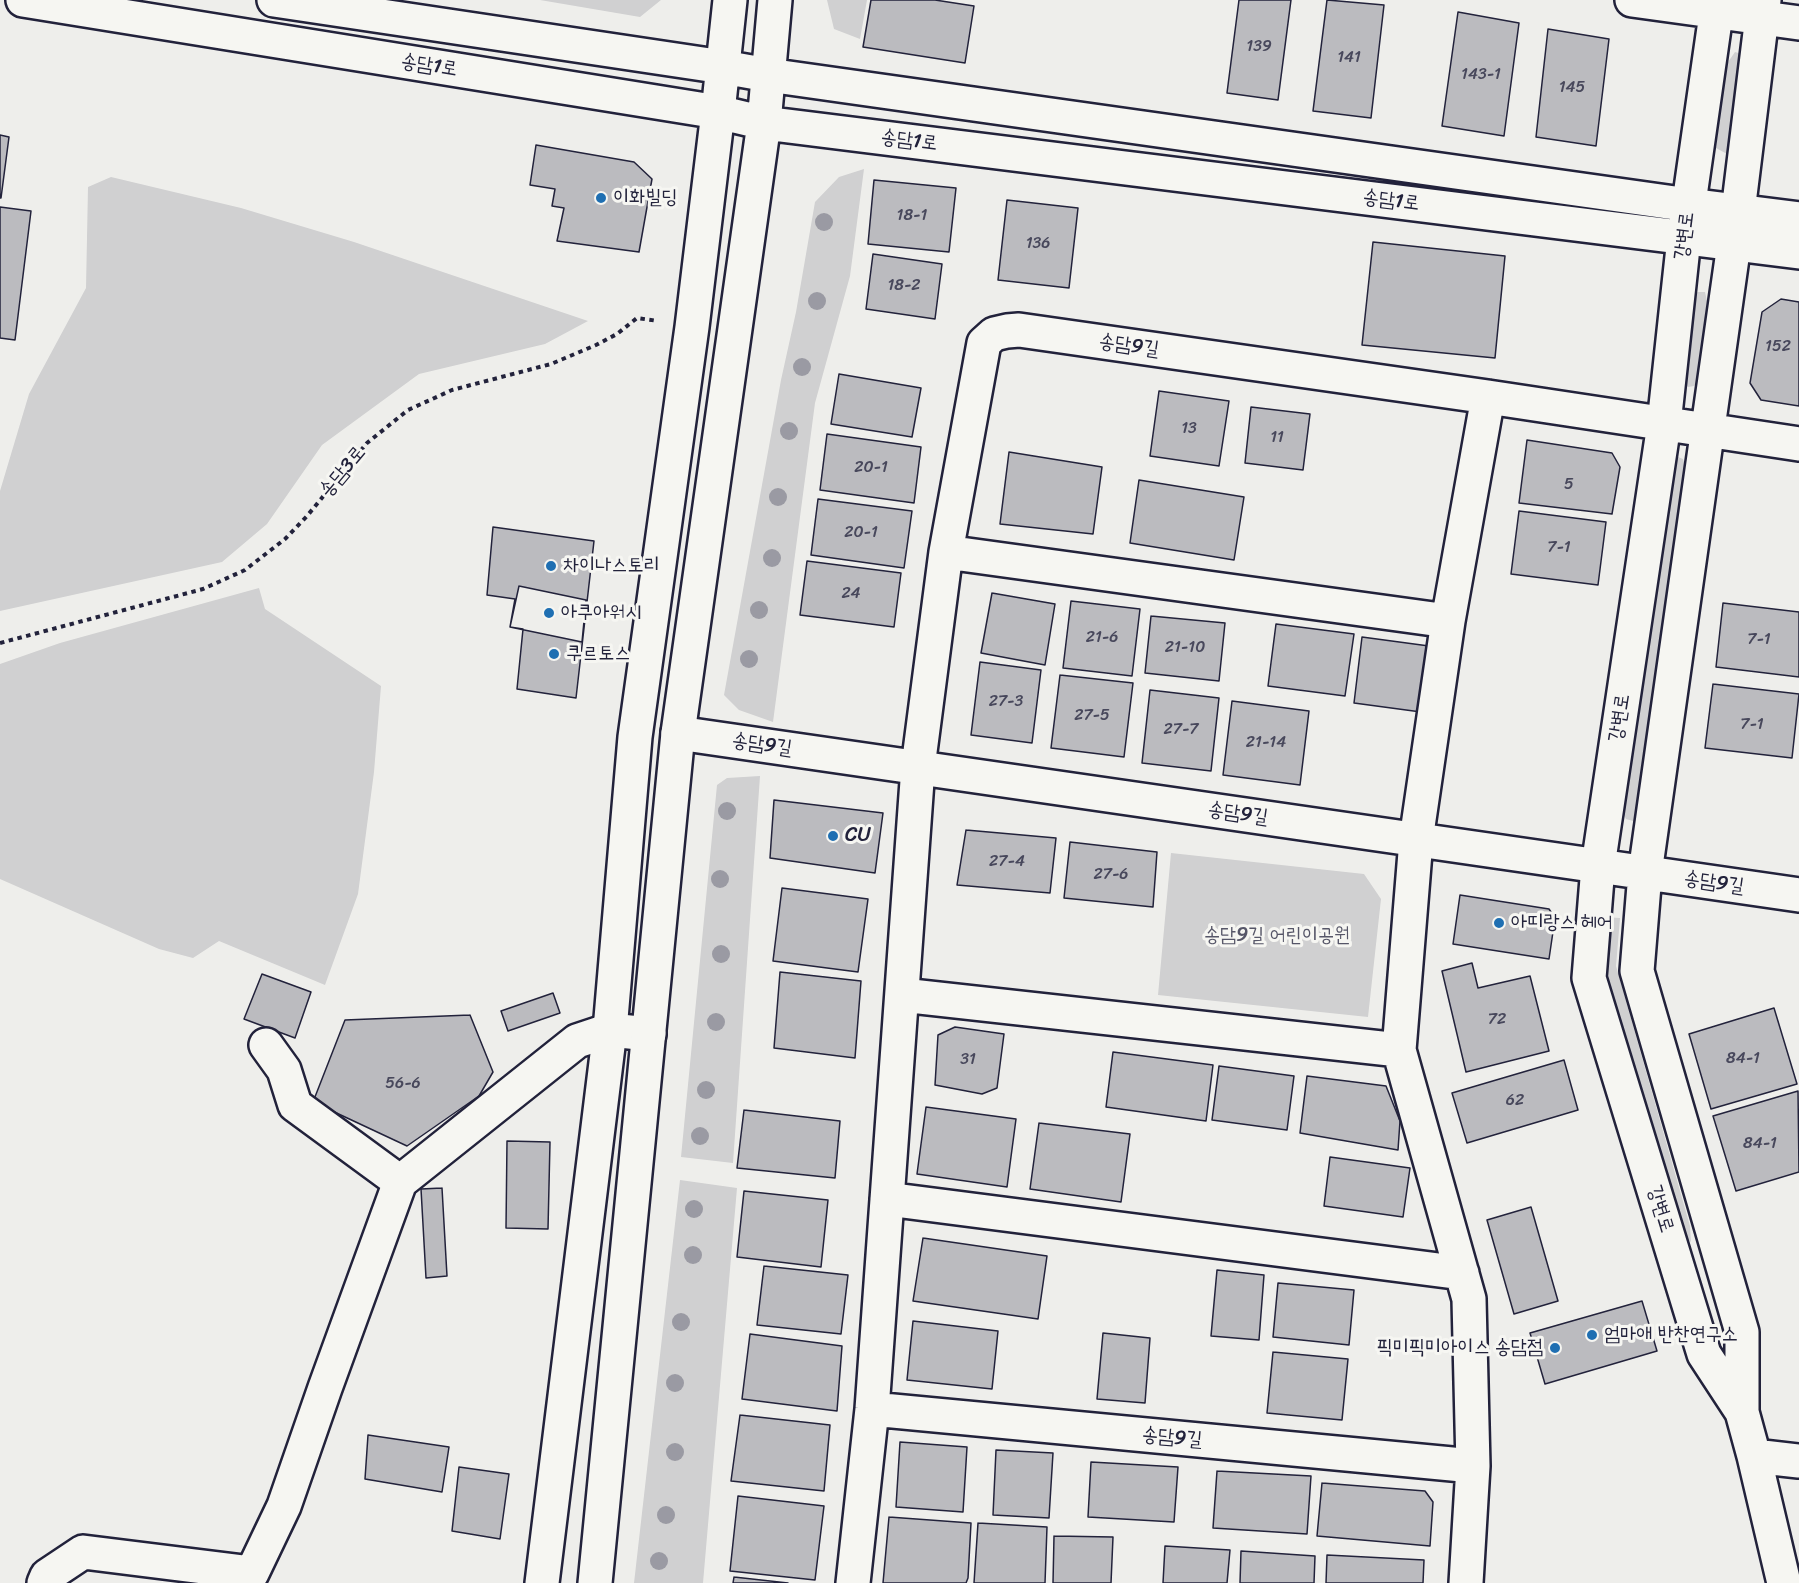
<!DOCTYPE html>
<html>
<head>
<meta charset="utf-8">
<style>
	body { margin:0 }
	canvas { display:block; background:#eeeeeb }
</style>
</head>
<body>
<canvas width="1799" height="1583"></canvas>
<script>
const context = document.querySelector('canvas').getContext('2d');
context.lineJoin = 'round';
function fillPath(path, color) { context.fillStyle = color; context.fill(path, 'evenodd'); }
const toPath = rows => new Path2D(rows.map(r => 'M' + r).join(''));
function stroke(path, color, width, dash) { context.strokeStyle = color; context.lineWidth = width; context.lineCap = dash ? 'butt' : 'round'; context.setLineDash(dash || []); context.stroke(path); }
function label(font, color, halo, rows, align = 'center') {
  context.font = font + ' Sriracha,"Poor Story",sans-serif'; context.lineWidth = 6; context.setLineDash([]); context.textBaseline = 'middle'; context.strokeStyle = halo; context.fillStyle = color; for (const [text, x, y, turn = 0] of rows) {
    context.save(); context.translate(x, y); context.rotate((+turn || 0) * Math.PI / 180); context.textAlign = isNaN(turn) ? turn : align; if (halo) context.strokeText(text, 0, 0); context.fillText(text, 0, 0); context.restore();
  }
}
fillPath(toPath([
	[540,0,661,0,640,17],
	[827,0,867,0,860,39,834,29],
	[1735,52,1745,55,1733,145,1727,154,1716,148,1726,65],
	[864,169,850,276,815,403,773,722,739,710,724,695,781,380,796,312,815,202,839,177],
	[111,177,241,208,354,242,588,321,545,344,419,374,322,445,267,524,222,562,0,611,0,491,29,394,86,288,88,187],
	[1698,292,1705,292,1707,301,1698,381,1694,386,1688,387,1683,381,1694,294],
	[1678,457,1683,459,1685,465,1685,474,1638,820,1633,821,1626,819,1622,811,1673,458],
	[259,588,265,609,381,686,374,772,358,894,325,985,219,941,193,958,159,949,0,879,0,664,60,643],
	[760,776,733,1163,681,1157,717,785,727,778],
	[1171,853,1364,874,1381,899,1368,1017,1158,995],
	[1604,917,1620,918,1616,966,1690,1226,1691,1242,1676,1229,1604,970],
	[680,1180,737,1188,703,1583,634,1583]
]), '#d0d0d1');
const building = toPath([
	[871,0,935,0,974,6,965,63,863,47,871,0],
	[1239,0,1291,0,1278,100,1227,93,1239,0],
	[1327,0,1384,5,1371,118,1313,111,1327,0],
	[1458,12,1519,23,1504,136,1442,126,1458,12],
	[1548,29,1609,39,1596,146,1536,137,1548,29],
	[0,135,9,137,1,198,0,198,0,135],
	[536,145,634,162,652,179,639,252,557,241,564,208,552,206,555,189,530,185,536,145],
	[874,180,956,188,949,252,868,244,874,180],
	[1007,200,1078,208,1069,288,998,280,1007,200],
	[0,207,31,211,15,340,0,338,0,207],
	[1373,242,1505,256,1495,358,1362,345,1373,242],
	[873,254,942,264,935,319,866,309,873,254],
	[1781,299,1799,302,1799,406,1761,400,1750,383,1762,312,1781,299],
	[839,374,921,388,912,437,831,424,839,374],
	[1159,391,1229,401,1219,466,1150,456,1159,391],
	[1251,407,1310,414,1303,470,1245,463,1251,407],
	[827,434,921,447,914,503,820,490,827,434],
	[1527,440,1612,453,1620,467,1612,514,1519,503,1527,440],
	[1009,452,1102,467,1093,534,1000,524,1009,452],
	[1139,480,1244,497,1234,560,1130,543,1139,480],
	[818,499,912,511,904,568,811,555,818,499],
	[1519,511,1606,522,1598,585,1511,574,1519,511],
	[493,527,594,541,576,698,517,689,523,629,510,627,515,599,487,595,493,527],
	[807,561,901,573,894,627,800,615,807,561],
	[519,586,586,600,582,642,510,627,519,586],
	[992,593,1055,604,1045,665,981,653,992,593],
	[1071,601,1140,609,1132,676,1063,668,1071,601],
	[1723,603,1799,612,1799,677,1716,667,1723,603],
	[1151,616,1225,623,1219,681,1145,673,1151,616],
	[1276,624,1354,634,1345,696,1268,686,1276,624],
	[1362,637,1429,646,1421,712,1354,703,1362,637],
	[980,662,1041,670,1032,743,971,735,980,662],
	[1060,675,1133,683,1124,757,1051,748,1060,675],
	[1713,684,1799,694,1792,758,1705,748,1713,684],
	[1150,690,1219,698,1211,771,1142,763,1150,690],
	[1232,701,1309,711,1300,785,1223,775,1232,701],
	[774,800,883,813,875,873,770,858,774,800],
	[966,830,1056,838,1050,893,957,885,966,830],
	[1070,842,1157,852,1153,907,1064,898,1070,842],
	[782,888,868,899,858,972,773,961,782,888],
	[1460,895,1549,909,1555,918,1549,959,1453,944,1460,895],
	[1472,963,1478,988,1530,976,1549,1051,1466,1072,1442,971,1472,963],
	[780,972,861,981,855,1058,774,1048,780,972],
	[262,974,311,992,295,1038,244,1019,262,974],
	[553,993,560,1013,508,1031,501,1011,553,993],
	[1774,1008,1797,1084,1711,1109,1689,1034,1774,1008],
	[470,1015,493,1072,479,1096,407,1146,313,1102,345,1020,470,1015],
	[955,1027,1004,1034,997,1088,982,1094,935,1085,938,1035,955,1027],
	[1113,1052,1213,1065,1206,1121,1106,1107,1113,1052],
	[1564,1060,1578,1110,1467,1143,1452,1093,1564,1060],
	[1219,1066,1294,1076,1287,1130,1212,1120,1219,1066],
	[1307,1076,1386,1086,1400,1121,1398,1150,1300,1133,1307,1076],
	[1798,1091,1799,1172,1736,1191,1713,1116,1798,1091],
	[926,1107,1016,1119,1007,1187,917,1174,926,1107],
	[744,1110,840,1121,835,1178,737,1168,744,1110],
	[1039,1123,1130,1134,1121,1202,1030,1189,1039,1123],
	[507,1141,550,1142,548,1229,506,1228,507,1141],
	[1330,1157,1410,1168,1403,1217,1324,1206,1330,1157],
	[442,1188,447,1276,426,1278,421,1189,442,1188],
	[744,1191,828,1200,821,1267,737,1257,744,1191],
	[1531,1207,1558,1301,1514,1314,1487,1220,1531,1207],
	[923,1238,1047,1256,1038,1319,913,1301,923,1238],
	[764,1266,848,1275,841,1334,757,1325,764,1266],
	[1217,1270,1264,1275,1259,1340,1211,1336,1217,1270],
	[1278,1283,1354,1290,1349,1345,1273,1337,1278,1283],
	[1642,1301,1657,1351,1545,1384,1530,1333,1642,1301],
	[913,1321,998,1331,992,1389,907,1380,913,1321],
	[1103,1333,1150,1338,1145,1403,1097,1399,1103,1333],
	[750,1334,842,1346,837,1411,742,1399,750,1334],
	[1273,1352,1348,1359,1342,1420,1267,1413,1273,1352],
	[740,1415,830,1425,824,1491,731,1481,740,1415],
	[368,1435,449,1447,442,1492,365,1479,368,1435],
	[900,1442,967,1447,963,1512,896,1507,900,1442],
	[996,1450,1053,1453,1049,1518,993,1515,996,1450],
	[1091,1462,1178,1467,1174,1522,1088,1517,1091,1462],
	[459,1467,509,1474,500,1539,452,1531,459,1467],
	[1217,1471,1311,1476,1307,1534,1213,1528,1217,1471],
	[1322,1483,1425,1491,1433,1502,1430,1546,1317,1536,1322,1483],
	[738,1496,824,1506,815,1580,730,1571,738,1496],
	[889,1517,971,1523,968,1578,966,1583,883,1583,889,1517],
	[978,1523,1047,1527,1045,1583,974,1583,978,1523],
	[1054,1536,1113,1537,1111,1583,1053,1583,1054,1536],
	[1165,1546,1230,1550,1227,1583,1163,1583,1165,1546],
	[1241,1551,1315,1556,1314,1583,1240,1583,1241,1551],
	[1327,1555,1424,1560,1423,1583,1326,1583,1327,1555],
	[734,1577,788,1583,733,1583,734,1577]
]);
fillPath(building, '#bbbbbf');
stroke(building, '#22223b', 1.5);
const minor = toPath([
	[1632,0,1799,23],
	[1718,0,1684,238,1664,424,1598,866,1589,978,1704,1354,1742,1412],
	[1764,0,1734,244,1645,873,1637,971,1742,1332,1742,1412,1754,1456,1784,1583],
	[946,552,1448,621],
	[678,733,1799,895],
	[902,995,1399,1050],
	[266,1045,284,1070,295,1105,400,1182],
	[887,1199,1462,1273],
	[872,1409,1473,1466],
	[1754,1456,1799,1461],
	[44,1583,47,1576,83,1552,252,1573,284,1506,325,1388,400,1182,577,1041,610,1030,649,1034],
	[853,1583,872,1409,918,767,946,552,984,343,994,334,1007,331,1019,330,1488,397,1799,444],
	[1466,1583,1473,1466,1469,1299,1399,1050,1416,840,1448,621,1488,397]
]);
const major = toPath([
	[23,0,718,112,764,123,1799,252],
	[274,0,723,67,768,75,1689,205,1799,219],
	[542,1583,610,1030,635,737,692,327,718,112,730,0],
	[595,1583,678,733,764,123,775,0]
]);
stroke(minor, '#22223b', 38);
stroke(major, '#22223b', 38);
stroke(toPath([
	[0,643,203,589,245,570,285,539,307,516,367,443,408,410,452,390,551,364,596,345,617,334,637,318,658,321]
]), '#22223b', 4, [4.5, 4.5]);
stroke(minor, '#f6f6f2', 33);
stroke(major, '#f6f6f2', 33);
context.fillStyle = '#9a9aa3';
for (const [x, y] of [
	[824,222],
	[817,301],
	[802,367],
	[789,431],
	[778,497],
	[772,558],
	[759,610],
	[749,659],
	[727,811],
	[720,879],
	[721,954],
	[716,1022],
	[706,1090],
	[700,1136],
	[694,1209],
	[693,1255],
	[681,1322],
	[675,1383],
	[675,1452],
	[666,1515],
	[659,1561]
]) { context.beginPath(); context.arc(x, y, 9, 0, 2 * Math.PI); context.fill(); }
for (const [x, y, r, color] of [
	[601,198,6,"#1f6fb2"],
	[551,566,6,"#1f6fb2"],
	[549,613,6,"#1f6fb2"],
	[554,654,6,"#1f6fb2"],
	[833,836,6,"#1f6fb2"],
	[1499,923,6,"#1f6fb2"],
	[1592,1335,6,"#1f6fb2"],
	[1555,1348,6,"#1f6fb2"]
]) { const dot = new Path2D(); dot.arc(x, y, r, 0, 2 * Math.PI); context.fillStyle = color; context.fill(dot); stroke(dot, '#f6f6f2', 2); }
label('16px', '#48485c', null, [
	["139",1259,47],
	["141",1349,58],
	["143-1",1481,75],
	["145",1572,88],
	["18-1",912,216],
	["136",1038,244],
	["18-2",904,286],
	["152",1778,347],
	["13",1189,429],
	["11",1277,438],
	["20-1",871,468],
	["5",1569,485],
	["20-1",861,533],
	["7-1",1559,548],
	["24",851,594],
	["21-6",1102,638],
	["7-1",1759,640],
	["21-10",1185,648],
	["27-3",1006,702],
	["27-5",1092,716],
	["7-1",1752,725],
	["27-7",1181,730],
	["21-14",1266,743],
	["27-4",1007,862],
	["27-6",1111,875],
	["72",1497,1020],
	["84-1",1743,1059],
	["31",968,1060],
	["56-6",403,1084],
	["62",1515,1101],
	["84-1",1760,1144]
]);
label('20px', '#22223b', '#f6f6f2', [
	["송담1로",429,66,9],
	["송담1로",909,141,7],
	["송담1로",1391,201,7],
	["강변로",1685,236,-83],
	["송담9길",1129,346,8],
	["송담3로",343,472,-50],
	["강변로",1620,718,-81],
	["송담9길",762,745,8],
	["송담9길",1238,814,8],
	["송담9길",1714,883,8],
	["강변로",1660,1209,73],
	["송담9길",1172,1438,5]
]);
label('20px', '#22223b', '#f6f6f2', [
	["이화빌딩",613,198],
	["차이나스토리",563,566],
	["아쿠아워시",561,613],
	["쿠르토스",566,654],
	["CU",845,836],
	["아띠랑스 헤어",1511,923],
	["엄마애 반찬연구소",1604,1335],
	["픽미픽미아이스 송담점",1543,1348,"right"]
], 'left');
label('20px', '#565668', '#f6f6f2', [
	["송담9길 어린이공원",1277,936]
]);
</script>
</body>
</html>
